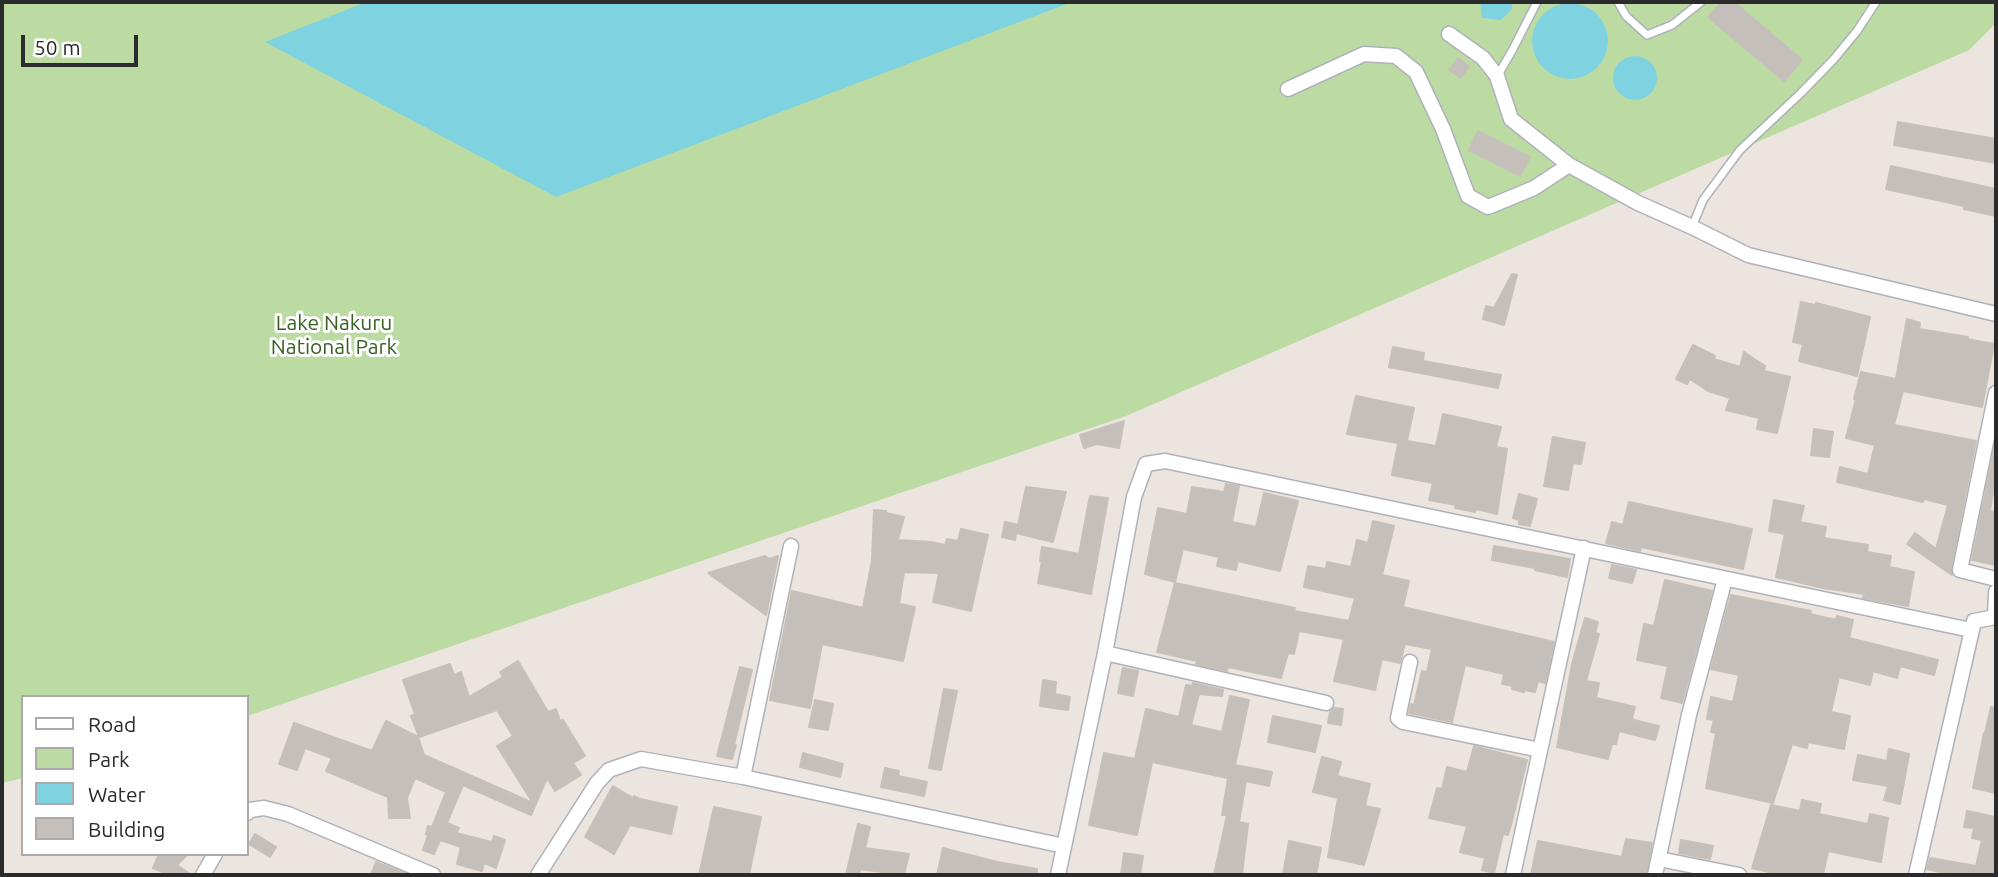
<!DOCTYPE html>
<html>
<head>
<meta charset="utf-8">
<style>
	body { margin:0 }
	#map { position:relative; width:1998px; height:877px; overflow:hidden; background:#ebe4df; font-family:Ubuntu,sans-serif }
	canvas { display:block }
	.frame { position:absolute; inset:0; border:4px solid #2b2b2b; pointer-events:none }
	.legend { position:absolute; left:21px; top:695px; width:228px; height:161px; box-sizing:border-box; background:#fff; border:2px solid #aaa; margin:0; padding:9px 12px; list-style:none; font-size:21px; color:#2b2b2b }
	.legend li { display:flex; align-items:center; gap:14px; height:35px }
	.legend b { width:35px; border:2px solid #aaa }
	.scale { position:absolute; left:21px; top:35px; width:117px; height:32px; box-sizing:border-box; border:4px solid #2b2b2b; border-top:0; padding-left:9px; font-size:21px; line-height:24px; white-space:nowrap; color:#2b2b2b; -webkit-text-stroke:5px #fff; paint-order:stroke }
</style>
</head>
<body>
<div id="map">
<canvas width="1998" height="877"></canvas>
<div class="frame"></div>
<ul class="legend">
<li><b style="height:9px;background:#fff"></b>Road</li>
<li><b style="height:19px;background:#bcdba2"></b>Park</li>
<li><b style="height:19px;background:#7fd2e0"></b>Water</li>
<li><b style="height:19px;background:#c4bfba"></b>Building</li>
</ul>
<div class="scale">50 m</div>
</div>
<script>
const context = document.querySelector('canvas').getContext('2d');
context.lineJoin = 'round';
function fillPath(path, color) { context.fillStyle = color; context.fill(path, 'evenodd'); }
const toPath = rows => new Path2D(rows.map(r => 'M' + r).join(''));
function stroke(path, color, width, dash) { context.strokeStyle = color; context.lineWidth = width; context.lineCap = dash ? 'butt' : 'round'; context.setLineDash(dash || []); context.stroke(path); }
function label(font, color, halo, rows, align = 'center') {
  context.font = font + ' Ubuntu,sans-serif'; context.lineWidth = 6; context.setLineDash([]); context.textBaseline = 'middle'; context.strokeStyle = halo; context.fillStyle = color; for (const [text, x, y, turn = 0] of rows) {
    context.save(); context.translate(x, y); context.rotate((+turn || 0) * Math.PI / 180); context.textAlign = isNaN(turn) ? turn : align; if (halo) context.strokeText(text, 0, 0); context.fillText(text, 0, 0); context.restore();
  }
}
fillPath(toPath([
	[2,2,1996,2,1996,23,1969,50,1126,416,247,716,247,697,23,697,23,778,2,783]
]), '#bcdba2');
fillPath(toPath([
	[366,2,1072,2,556,197,265,42],
	[1480,2,1512,2,1512,9,1501,20,1482,18],
	'1532 41a38 38 0 1 1 76 0a38 38 0 1 1-76 0Z',
	'1613 78a22 22 0 1 1 44 0a22 22 0 1 1-44 0Z'
]), '#7fd2e0');
const building = toPath([
	[1722,2,1734,2,1802,60,1784,81,1708,17,1722,2],
	[1458,58,1469,66,1461,78,1449,70,1458,58],
	[1898,122,1996,139,1996,163,1894,145,1898,122],
	[1478,131,1530,157,1520,176,1469,150,1478,131],
	[1891,166,1996,189,1996,216,1964,209,1964,206,1886,189,1891,166],
	[1512,274,1517,275,1504,325,1483,319,1486,306,1494,308,1512,274],
	[1801,302,1815,305,1816,303,1870,317,1857,376,1799,361,1803,344,1793,342,1801,302],
	[1907,319,1920,323,1919,329,1968,337,1967,339,1994,344,1982,407,1903,391,1894,425,1976,441,1951,568,1952,575,1907,544,1915,533,1936,549,1948,505,1924,499,1923,502,1837,482,1840,467,1868,474,1875,445,1846,438,1856,399,1854,399,1861,372,1896,379,1907,319],
	[1693,345,1715,356,1714,359,1740,367,1744,352,1765,366,1764,371,1790,377,1777,433,1757,429,1759,418,1726,410,1730,398,1708,391,1690,379,1687,384,1676,379,1693,345],
	[1393,347,1424,353,1423,361,1501,375,1498,388,1389,367,1393,347],
	[1356,396,1414,408,1407,441,1436,446,1443,414,1501,427,1496,447,1507,449,1497,514,1476,509,1475,512,1455,508,1456,505,1429,500,1433,483,1392,475,1398,443,1347,434,1356,396],
	[1124,421,1119,448,1097,444,1084,448,1080,435,1124,421],
	[1814,429,1833,432,1829,457,1811,455,1814,429],
	[1553,437,1585,443,1581,464,1573,463,1568,490,1544,486,1553,437],
	[1995,445,1996,474,1990,511,1996,512,1996,565,1972,560,1995,445],
	[1226,484,1239,486,1232,522,1256,527,1264,493,1298,501,1280,571,1238,561,1236,570,1217,566,1219,557,1183,549,1175,582,1145,574,1158,508,1187,514,1192,487,1224,492,1226,484],
	[1026,487,1066,492,1053,542,1016,533,1015,540,1002,537,1005,522,1018,525,1026,487],
	[1519,494,1537,499,1530,526,1519,524,1519,520,1513,518,1519,494],
	[1090,496,1108,498,1091,594,1038,583,1042,561,1040,561,1042,547,1079,554,1090,496],
	[1774,500,1804,506,1800,522,1826,527,1824,538,1868,545,1867,552,1891,556,1889,567,1914,572,1908,606,1863,598,1864,594,1823,588,1776,577,1785,534,1769,531,1774,500],
	[1629,502,1752,529,1743,569,1641,547,1640,551,1606,543,1612,522,1623,525,1629,502],
	[874,510,886,511,886,513,904,517,898,540,931,542,945,545,947,539,958,541,961,529,988,535,971,611,933,602,939,573,904,572,899,604,915,607,903,661,822,644,810,708,770,700,792,591,863,608,872,560,874,510],
	[1373,521,1394,526,1382,575,1409,581,1403,607,1554,642,1545,683,1538,681,1535,692,1525,690,1524,692,1512,689,1513,686,1502,684,1504,674,1465,665,1452,722,1409,713,1411,704,1414,705,1422,671,1427,672,1432,649,1405,644,1400,663,1382,659,1375,690,1334,681,1344,639,1299,631,1294,654,1288,653,1281,678,1228,667,1227,671,1196,664,1197,661,1157,652,1175,583,1295,608,1294,611,1349,621,1355,598,1304,587,1308,566,1326,569,1327,562,1351,567,1357,540,1368,543,1373,521],
	[1494,546,1570,559,1567,577,1535,570,1535,568,1492,560,1494,546],
	[765,556,769,559,778,556,766,615,708,573,765,556],
	[1612,565,1636,570,1632,583,1609,578,1612,565],
	[1665,580,1712,591,1682,703,1661,698,1668,666,1637,660,1644,624,1654,626,1665,580],
	[1731,595,1811,611,1810,614,1836,620,1837,616,1853,620,1849,638,1938,660,1934,675,1900,666,1897,678,1873,671,1870,685,1839,677,1831,712,1850,716,1844,749,1808,742,1807,748,1792,744,1773,803,1706,788,1716,733,1711,732,1714,720,1707,719,1711,697,1733,702,1739,675,1711,669,1731,595],
	[1585,618,1598,622,1595,633,1599,634,1586,681,1599,683,1596,698,1635,707,1632,718,1634,720,1659,726,1655,740,1619,731,1616,744,1612,744,1608,759,1557,747,1572,664,1585,618],
	[518,661,548,712,556,709,560,721,563,720,585,756,573,763,581,775,555,791,547,778,531,815,463,785,447,823,459,828,456,833,492,842,494,836,505,840,496,868,484,863,482,871,457,864,461,847,440,840,434,854,423,850,428,835,426,834,428,826,432,827,446,792,415,778,407,798,410,818,389,818,388,797,326,771,332,758,305,748,297,770,279,764,294,723,372,751,386,721,418,737,424,755,533,803,497,746,513,736,497,710,419,737,411,716,415,714,403,680,450,664,454,675,461,672,469,697,503,677,500,672,518,661],
	[740,667,752,670,734,745,736,745,732,759,717,756,740,667],
	[1123,668,1138,671,1133,696,1118,693,1123,668],
	[1043,680,1056,682,1055,694,1070,697,1068,710,1040,706,1043,680],
	[1193,683,1223,690,1222,696,1199,694,1191,725,1222,732,1230,696,1249,700,1235,765,1272,772,1269,786,1246,781,1239,822,1248,824,1242,875,1214,875,1227,815,1222,815,1228,778,1152,762,1137,835,1089,825,1104,753,1135,759,1146,709,1179,717,1186,685,1192,686,1193,683],
	[944,689,957,691,941,770,929,768,944,689],
	[815,700,833,704,828,730,809,727,815,700],
	[1991,707,1996,708,1996,793,1973,788,1984,733,1985,733,1991,707],
	[1334,708,1343,709,1341,725,1328,723,1330,712,1334,708],
	[1273,716,1321,726,1315,752,1268,742,1273,716],
	[1474,746,1527,760,1511,825,1508,835,1503,834,1494,873,1482,870,1485,858,1460,852,1467,826,1429,818,1437,788,1442,789,1447,767,1467,772,1474,746],
	[1889,749,1909,754,1900,804,1884,800,1888,786,1853,780,1858,755,1887,761,1889,749],
	[803,753,843,764,840,777,800,767,803,753],
	[1322,757,1341,762,1337,776,1370,784,1365,806,1380,809,1364,865,1328,857,1338,798,1313,792,1322,757],
	[885,768,899,771,898,776,927,782,924,796,881,787,885,768],
	[613,786,633,798,634,796,640,799,677,807,671,834,630,825,614,854,585,837,613,786],
	[1802,800,1821,804,1819,814,1868,824,1870,814,1888,818,1881,862,1828,851,1823,875,1781,875,1752,868,1771,805,1800,811,1802,800],
	[714,807,761,817,749,875,699,875,714,807],
	[1967,811,1996,817,1996,857,1993,875,1954,875,1927,869,1930,858,1976,866,1982,840,1972,838,1974,828,1964,827,1967,811],
	[858,824,870,827,865,848,909,854,904,875,860,869,859,875,846,875,858,824],
	[255,834,276,847,270,857,249,844,255,834],
	[1626,839,1652,843,1646,875,1531,875,1538,841,1622,857,1626,839],
	[1681,840,1713,846,1710,859,1679,853,1681,840],
	[1289,841,1321,848,1316,875,1283,875,1289,841],
	[943,848,997,862,1037,869,1037,875,937,875,943,848],
	[1124,853,1143,856,1140,875,1121,875,1124,853],
	[159,854,188,854,177,865,191,875,162,875,163,872,153,868,159,854],
	[376,862,409,875,371,875,376,862]
]);
fillPath(building, '#c4bfba');
stroke(building, '#c6c0b9', 2);
const service = toPath([
	[1618,2,1626,16,1647,35,1672,25,1701,2],
	[1498,75,1513,49,1537,2],
	[1692,227,1703,200,1740,150,1801,93,1834,59,1857,31,1876,2]
]);
const minor = toPath([
	[1449,34,1483,58,1497,76,1511,119,1569,165,1638,203,1692,227,1748,255,1996,314],
	[1288,89,1364,54,1396,56,1416,72,1443,129,1468,196,1488,207,1534,188,1569,165],
	[1996,393,1960,570,1996,579],
	[1995,617,1996,592],
	[1105,653,1326,703],
	[1410,662,1398,718,1403,722,1540,750],
	[743,777,791,546],
	[247,813,250,810,264,808,288,814,433,875],
	[1659,859,1739,875],
	[203,875,215,854],
	[538,875,597,783,609,770,641,759,743,777,1064,846],
	[1058,875,1105,653,1134,497,1146,464,1165,461,1971,630],
	[1513,875,1584,548],
	[1655,875,1689,715,1725,579],
	[1916,875,1974,621,1996,617]
]);
stroke(service, '#afb2ba', 10);
stroke(minor, '#afb2ba', 17);
stroke(service, '#fff', 7);
stroke(minor, '#fff', 14);
label('21px', '#375f24', '#fff', [
	["Lake Nakuru",334,323],
	["National Park",334,347]
]);
</script>
</body>
</html>
